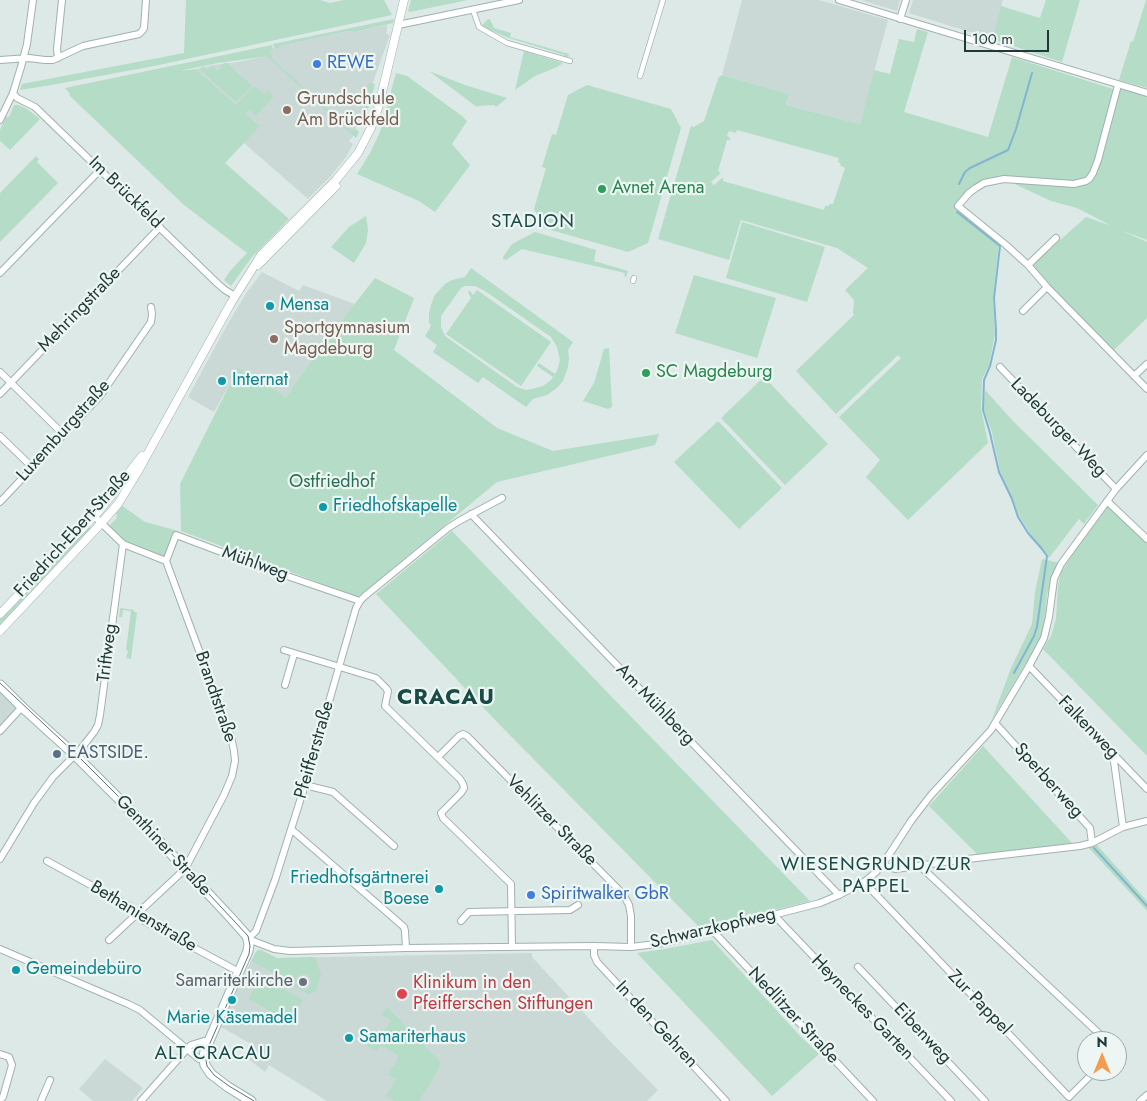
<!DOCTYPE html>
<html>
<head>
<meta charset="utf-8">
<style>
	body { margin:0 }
	#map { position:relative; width:1147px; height:1101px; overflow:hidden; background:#dde9e6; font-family:Jost,sans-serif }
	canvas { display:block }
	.north { position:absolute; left:1077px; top:1031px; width:50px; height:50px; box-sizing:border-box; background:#edf6f3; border:1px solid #9aaaa8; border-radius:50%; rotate:0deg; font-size:14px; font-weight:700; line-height:20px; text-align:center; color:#1e3937 }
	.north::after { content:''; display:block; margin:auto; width:18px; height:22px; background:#f69a4e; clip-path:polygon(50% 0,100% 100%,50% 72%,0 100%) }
	.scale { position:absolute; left:964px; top:30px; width:85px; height:22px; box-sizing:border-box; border:2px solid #1e3937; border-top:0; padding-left:6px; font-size:15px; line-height:18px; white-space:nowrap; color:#1e3937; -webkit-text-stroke:4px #edf6f3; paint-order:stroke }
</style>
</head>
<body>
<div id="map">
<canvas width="1147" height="1101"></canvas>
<div class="north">N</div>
<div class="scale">100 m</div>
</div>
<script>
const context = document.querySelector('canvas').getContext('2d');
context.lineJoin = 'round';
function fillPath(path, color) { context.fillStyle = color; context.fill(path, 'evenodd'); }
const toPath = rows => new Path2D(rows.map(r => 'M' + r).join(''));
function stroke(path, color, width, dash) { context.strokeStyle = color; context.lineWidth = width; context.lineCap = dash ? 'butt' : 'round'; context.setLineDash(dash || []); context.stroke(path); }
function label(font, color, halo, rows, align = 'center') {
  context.font = font + ' Jost,sans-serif'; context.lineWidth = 4.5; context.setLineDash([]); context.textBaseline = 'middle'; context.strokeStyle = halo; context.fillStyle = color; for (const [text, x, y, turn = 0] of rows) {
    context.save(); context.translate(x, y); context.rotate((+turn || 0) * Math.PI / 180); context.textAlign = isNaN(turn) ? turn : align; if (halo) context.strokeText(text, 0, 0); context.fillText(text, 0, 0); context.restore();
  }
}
fillPath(toPath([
	[742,0,819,0,888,20,860,124,786,105,789,94,722,75],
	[861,0,900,0,897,11],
	[913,0,1003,0,992,39,909,13],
	[387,25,387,29,386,34,390,35,359,121,359,124,353,131,354,135,349,141,353,144,346,157,331,176,308,199,244,143,259,126,196,69,213,65,238,62,261,57,270,52,274,47,277,50,281,46,348,31,355,32],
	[262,272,299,291,303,285,355,304,317,352,286,397,238,369,214,412,188,397,227,325,247,292],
	[0,692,18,707,0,727],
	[258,950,261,950,277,958,532,953,532,957,606,1037,658,1090,647,1101,327,1101,269,1065,265,1072,243,1055,251,1044,221,1027,251,961,256,952],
	[105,1059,143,1088,132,1101,93,1101,79,1089]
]), '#cbd9d6');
fillPath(toPath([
	[186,0,320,0,330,3,344,0,384,0,392,15,154,66,51,85,20,90,22,84,184,53],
	[411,0,468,0,410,12,408,11],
	[1046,0,1080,0,1062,62,992,39,1001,6,1040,18],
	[1146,0,1147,0,1147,88,1119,80,1131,41,1133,42],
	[394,19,393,23,355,32,348,31,281,46,277,50,274,47,273,44],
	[488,19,490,19,494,28,511,33,510,37,569,54,568,57,564,56,564,55,509,38,485,28,483,29,482,25],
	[917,29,928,32,904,112,988,137,1012,57,1116,90,1118,85,1147,93,1147,240,1120,230,1147,242,1147,318,1113,351,1031,266,1086,217,1112,226,1077,208,1051,201,1004,179,985,183,958,206,999,242,993,298,995,334,989,365,982,379,981,408,988,443,908,520,866,477,880,460,839,417,901,358,898,355,836,414,796,371,855,314,853,314,854,300,845,290,868,268,837,248,741,220,729,260,658,239,691,126,694,127,704,121,714,91,719,77,722,75,789,94,786,105,860,124,874,70,890,74,899,39,914,42],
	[737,130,839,158,838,162,840,163,841,166,845,168,833,204,830,204,828,206,825,206,824,210,723,181,723,177,714,185,711,182,721,173,718,171,727,140,730,140,730,138,727,136,729,131,736,133],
	[272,45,273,49,270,52,273,55,271,58,352,131,355,128,359,132,356,138,302,90,302,88,265,55,261,57,218,63,179,71,196,69,236,105,254,86,264,94,267,90,274,96,256,116,249,110,246,114,260,126,225,163,289,219,252,257,231,286,224,280,230,271,247,253,184,205,69,95,70,94,65,88],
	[524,51,563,63,557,67,535,76,515,90],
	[224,63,227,63,252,86,236,102,200,70,203,66,207,70,212,66,218,71],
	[429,71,465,85,507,98,496,107,494,105,478,106,477,107],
	[396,73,407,76,462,116,467,121,452,144,470,165,435,212,419,201,357,174,370,153,380,132],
	[371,83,375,84,369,106,362,126,357,122,359,121,369,92,366,88,368,84],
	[587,85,671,109,681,128,648,243,628,252,544,228,534,209,546,168,542,167,552,134,556,135,568,95],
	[14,105,18,105,27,109,40,119,10,150,0,141,0,130,6,117,9,117],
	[36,156,39,159,37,162,58,183,0,242,0,193],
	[366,216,368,230,366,243,354,263,331,247,349,227],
	[742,222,825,247,807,302,726,278],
	[535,232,596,250,594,261,628,271,626,277,624,276,625,273,522,249,506,260,503,259,503,257,512,244],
	[471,268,573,342,568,350,569,358,568,367,563,381,557,388,547,395,533,399,526,407,483,377,478,383,433,352,437,345,425,336,431,326,429,322,429,313,431,305,434,296,445,284,452,280,465,277],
	[465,286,475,286,485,291,551,337,557,347,560,360,557,371,555,374,539,363,537,366,553,377,551,380,543,386,532,389,526,390,517,387,445,336,441,327,441,316,461,288],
	[694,275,776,298,757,358,675,333],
	[375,278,414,298,394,350,497,428,553,451,659,434,655,445,497,482,358,597,181,531,180,484,238,368,286,397,317,352],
	[469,290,473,295,477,290,551,342,521,386,446,334,471,298,468,292],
	[609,348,612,407,608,409,583,401,594,383,604,349],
	[764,377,828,444,785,485,721,418],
	[985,390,1013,421,1098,505,1084,524,1079,519,1049,558,1029,532,1019,516,1000,471,992,432,983,408],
	[718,421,782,488,739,529,674,462],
	[121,505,145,522,175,530,164,559,123,544,109,526,117,518,116,512],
	[1108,506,1147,543,1147,756,1043,649,1051,636,1056,619,1058,585,1061,573,1072,555],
	[88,526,93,529,0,627,0,617],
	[452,531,608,693,810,901,701,929,498,723,376,594],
	[1042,559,1059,563,1054,572,1047,595,1044,629,1038,643,992,719,1011,668,1032,624,1035,592],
	[120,608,134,610,134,612,137,612,131,659,126,658,128,651,126,650,131,611,123,610,122,617,119,617],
	[983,746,1072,843,979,856,929,806],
	[1097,845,1147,901,1147,911,1088,847],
	[712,940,800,1036,819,1054,772,1096,637,953,665,949],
	[258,950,261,950,277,958,315,957,321,975,316,990,309,995,286,982,282,988,303,1000,289,1022,249,999,259,975,271,981,275,974,251,961,256,952],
	[301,974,306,974,310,977,311,984,307,989,300,989,296,984,296,978],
	[387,1007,440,1062,439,1069,419,1101,394,1101,386,1096,396,1080,388,1075,399,1056,381,1045,376,1051,367,1046,373,1036,380,1039,391,1020,382,1015]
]), '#b4dcc7');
stroke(toPath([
	[959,184,965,172,970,168,1008,150,1016,129,1032,73],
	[957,212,1000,246,994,298,996,330,996,340,990,366,984,380,983,410,990,433,999,472,1012,499,1018,517,1028,533,1042,549,1047,556,1037,627,1034,636,1014,673],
	[1094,848,1147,906]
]), '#82b5d1', 2);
const pedestrian = toPath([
	[473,10,479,27,507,43,570,61],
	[640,76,663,0],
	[633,281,634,278]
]);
const minor = toPath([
	[839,0,1147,93],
	[900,19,906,0],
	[398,25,519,0],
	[58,58,57,49,62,0],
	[0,60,29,58,45,60,53,60,83,46,139,34,142,31,144,28,146,0],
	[1118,85,1098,160,1093,173,1089,179,1086,181,1074,184,1004,179,984,183,976,188,969,193,958,206,1006,245,1028,265,1047,287,1147,389],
	[13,93,17,98,35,107,218,284,225,290,235,296],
	[0,120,13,93,21,67,27,44,33,0],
	[1028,265,1056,238],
	[0,273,100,170],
	[1023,311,1047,287],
	[1000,367,1116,489],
	[0,372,64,435],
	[1134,376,1147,364],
	[0,394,160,227],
	[0,436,33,468],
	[502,498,459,521,448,528,365,596,360,601,356,608,305,785,275,880,256,931,248,939,274,949,290,951,406,948,594,946,631,947,664,943,820,903,839,895,864,882,875,873,883,864,911,821,931,795,991,730,995,723,1029,666,1044,638,1049,617,1054,579,1061,564,1116,489,1147,455],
	[1107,501,1147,539],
	[0,502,100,396,151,322,152,314,151,307],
	[471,514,839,895],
	[94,516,123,544,166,561,231,737,234,751,235,761,232,776,224,795,185,869,109,940],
	[166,561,176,535,261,567,360,601],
	[284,650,376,678,386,688,388,691,385,706,460,779,463,784,464,788,461,793,441,813,443,818,511,884,512,947],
	[1029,666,1147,789],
	[285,685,294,654],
	[995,723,1090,828,1092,843],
	[0,731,22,707],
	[1113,754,1123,827],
	[438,757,459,736,463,734,467,736,623,894,629,905,631,916,631,947],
	[305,785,333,792,394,846],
	[291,829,404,927,405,931,406,948],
	[0,859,34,803,53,777,80,750,94,732,98,725,100,715,123,544],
	[47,861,129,906,138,913,144,921,239,972],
	[883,864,888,867,896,869,959,860,1080,846,1092,843,1123,827,1147,821],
	[920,866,1107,1041],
	[864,882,1069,1097,1095,1071],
	[774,915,951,1101],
	[461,921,469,912,570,910,578,905],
	[712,930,873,1101],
	[594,946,594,955,597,962,726,1101],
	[0,949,128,1004,140,1010,187,1049,191,1045,204,1041,209,1041],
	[858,967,985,1101],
	[0,1054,9,1057,12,1065,3,1097,0,1100],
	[41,1101,50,1080],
	[141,1101,187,1049,199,1059,204,1060],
	[1140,1101,1147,1095]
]);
const tertiary = toPath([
	[258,265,336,186],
	[0,614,99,511,142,456],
	[0,631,95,530,118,504,137,473,231,303,261,255,336,180,358,153,371,128,379,105,404,0]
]);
const secondary = toPath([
	[0,685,22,707,75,755,131,811,231,918,247,936,249,944,248,951,209,1041,205,1051,204,1058,205,1065,211,1074,228,1087,251,1101]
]);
stroke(pedestrian, '#a0b1ae', 6);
stroke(minor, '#a0b1ae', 8);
stroke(tertiary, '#a0b1ae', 9);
stroke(secondary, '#9cb5b1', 11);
stroke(pedestrian, '#fff', 4.5);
stroke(minor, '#fff', 6);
stroke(tertiary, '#fff', 8);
stroke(secondary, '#fff', 9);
stroke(toPath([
	[0,683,76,754,117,795,248,936,250,946,249,954,207,1050,206,1060,207,1066,214,1075,229,1086,254,1101]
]), '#587573', 1);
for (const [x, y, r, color] of [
	[317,64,5,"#3f7fe0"],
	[287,110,5,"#8d6e63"],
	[602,189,5,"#2e9e5b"],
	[270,306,5,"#0f9aa8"],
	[274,339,5,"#8d6e63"],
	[646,373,5,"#2e9e5b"],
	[222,381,5,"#0f9aa8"],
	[323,507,5,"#0f9aa8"],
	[57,754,5,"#5c6f8a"],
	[439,889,5,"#0f9aa8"],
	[531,895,5,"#3f7fe0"],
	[16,970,5,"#0f9aa8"],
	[303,982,5,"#6b7280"],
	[402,994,6,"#e0444e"],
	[232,1000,5,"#0f9aa8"],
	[349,1038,5,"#0f9aa8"]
]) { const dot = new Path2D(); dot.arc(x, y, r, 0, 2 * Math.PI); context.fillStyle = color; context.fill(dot); stroke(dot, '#edf6f3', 2); }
label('18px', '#366cbe', '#edf6f3', [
	["REWE",327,64],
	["Spiritwalker GbR",541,895]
], 'left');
label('18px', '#785e54', '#edf6f3', [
	["Grundschule",297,100],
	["Am Brückfeld",297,121],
	["Sportgymnasium",284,329],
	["Magdeburg",284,350]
], 'left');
label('18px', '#27864d', '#edf6f3', [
	["Avnet Arena",612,189],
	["SC Magdeburg",656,373]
], 'left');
label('18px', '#1e3937', '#edf6f3', [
	["Im Brückfeld",125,193,44],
	["Mehringstraße",80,310,-46],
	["Ladeburger Weg",1058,428,46],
	["Luxemburgstraße",64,431,-48],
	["Friedrich-Ebert-Straße",73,534,-48],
	["Mühlweg",255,564,20],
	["Triftweg",108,653,-83],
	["Brandtstraße",215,697,71],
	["Am Mühlberg",655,705,46],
	["Falkenweg",1088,728,46],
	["Pfeifferstraße",315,750,-74],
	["Sperberweg",1048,781,48],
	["Vehlitzer Straße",551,821,45],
	["Genthiner Straße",163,846,47],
	["Bethanienstraße",143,917,31],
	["Schwarzkopfweg",713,929,-13],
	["Zur Pappel",979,1003,46],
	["Heyneckes Garten",862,1008,46],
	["Nedlitzer Straße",793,1016,47],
	["In den Gehren",656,1025,47],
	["Eibenweg",922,1034,47]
]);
label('18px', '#0d838f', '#edf6f3', [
	["Mensa",280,306],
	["Internat",232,381],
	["Friedhofskapelle",333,507],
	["Friedhofsgärtnerei",429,879,"right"],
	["Boese",429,900,"right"],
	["Gemeindebüro",26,970],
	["Marie Käsemadel",232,1019,"center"],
	["Samariterhaus",359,1038]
], 'left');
label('18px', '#287053', '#edf6f3', [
	["Ostfriedhof",332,483]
]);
label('18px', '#4e5e75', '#edf6f3', [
	["EASTSIDE.",67,754]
], 'left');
label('18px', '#5b616d', '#edf6f3', [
	["Samariterkirche",293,982]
], 'right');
label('18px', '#be3a42', '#edf6f3', [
	["Klinikum in den",413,984],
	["Pfeifferschen Stiftungen",413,1005]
], 'left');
context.letterSpacing = '1px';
label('19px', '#1a4b49', '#edf6f3', [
	["STADION",533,222],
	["WIESENGRUND/ZUR",876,865],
	["PAPPEL",876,887],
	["ALT CRACAU",213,1054]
]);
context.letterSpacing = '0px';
context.letterSpacing = '1px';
label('bold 22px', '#1a4b49', '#edf6f3', [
	["CRACAU",446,699]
]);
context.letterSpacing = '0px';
</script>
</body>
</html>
